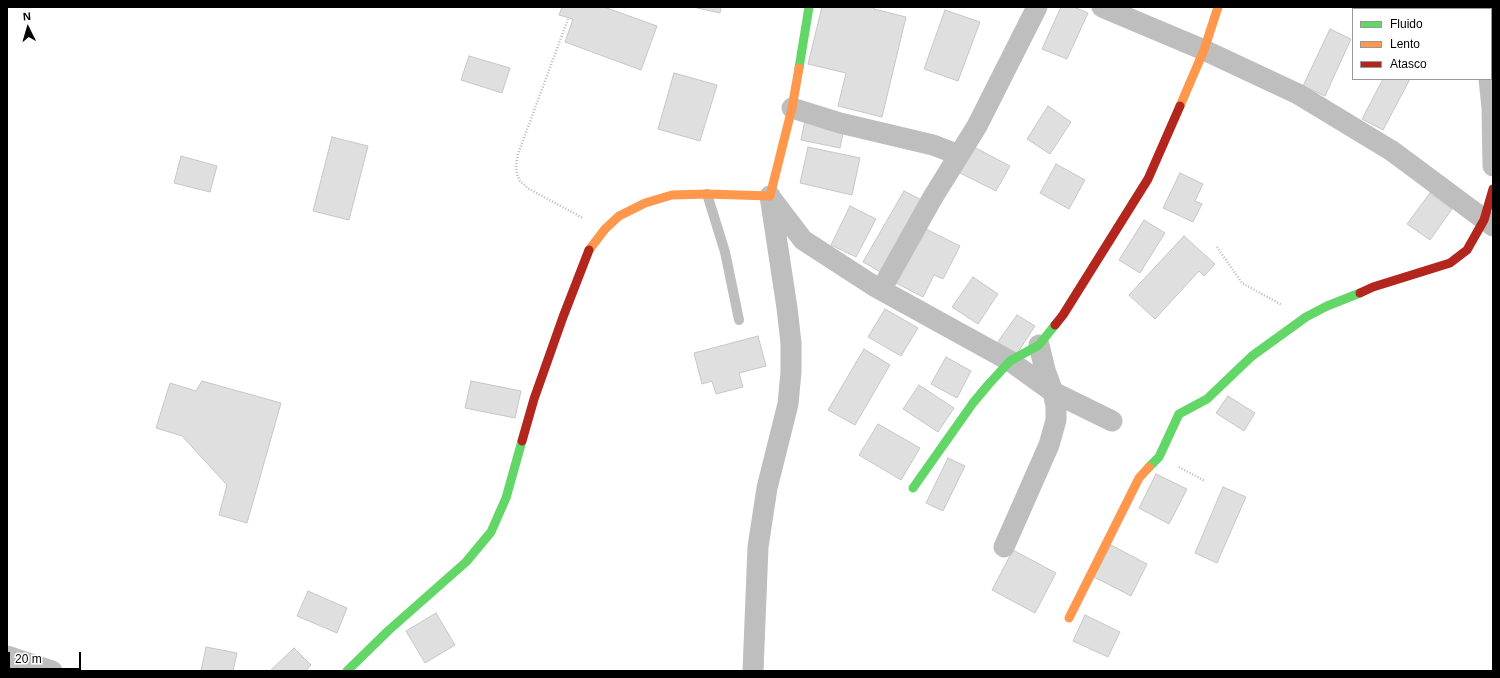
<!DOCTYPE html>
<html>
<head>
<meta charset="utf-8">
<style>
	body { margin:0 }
	#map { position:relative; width:1500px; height:678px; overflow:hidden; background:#fff; font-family:Helvetica,sans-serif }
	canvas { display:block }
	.frame { position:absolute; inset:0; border:8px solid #000; pointer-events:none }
	.legend { position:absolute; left:1352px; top:8px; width:140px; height:72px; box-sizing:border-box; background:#fff; border:1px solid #999; margin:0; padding:5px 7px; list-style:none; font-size:12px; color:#000 }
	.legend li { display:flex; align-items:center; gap:8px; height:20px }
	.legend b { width:20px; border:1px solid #999 }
	.north { position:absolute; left:8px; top:8px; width:40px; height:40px; -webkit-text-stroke:3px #fff; paint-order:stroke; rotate:355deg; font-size:11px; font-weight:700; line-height:16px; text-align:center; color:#000 }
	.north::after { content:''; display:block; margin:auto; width:14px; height:18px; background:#000; clip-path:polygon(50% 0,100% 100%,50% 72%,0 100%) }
	.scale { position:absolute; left:8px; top:652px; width:73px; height:18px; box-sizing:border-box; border:2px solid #000; border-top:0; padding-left:5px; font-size:12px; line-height:14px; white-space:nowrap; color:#000; -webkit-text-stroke:3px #fff; paint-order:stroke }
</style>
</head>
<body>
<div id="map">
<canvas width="1500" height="678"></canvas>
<div class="frame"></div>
<ul class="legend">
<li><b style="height:5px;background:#63d668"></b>Fluido</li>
<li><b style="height:5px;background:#ff974d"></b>Lento</li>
<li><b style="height:5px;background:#b3261e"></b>Atasco</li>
</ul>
<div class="north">N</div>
<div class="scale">20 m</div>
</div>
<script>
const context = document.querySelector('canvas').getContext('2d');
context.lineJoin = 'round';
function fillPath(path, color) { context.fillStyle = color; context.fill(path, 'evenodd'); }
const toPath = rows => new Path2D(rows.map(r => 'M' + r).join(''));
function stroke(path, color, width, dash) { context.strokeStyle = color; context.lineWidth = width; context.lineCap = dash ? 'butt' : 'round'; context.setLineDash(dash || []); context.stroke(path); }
const building = toPath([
	[562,7,604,7,657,26,641,70,565,42,573,19,559,15,562,7],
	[698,7,721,7,720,13,697,8,698,7],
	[822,7,874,7,874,9,906,17,882,117,838,106,846,73,808,64,822,7],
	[1061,7,1074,7,1088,13,1067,59,1042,49,1061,7],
	[945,10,980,22,958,81,924,69,945,10],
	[1330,29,1351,39,1325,96,1303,86,1330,29],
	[469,56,510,68,502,93,461,80,469,56],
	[674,73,717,85,700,141,658,129,674,73],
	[1383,79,1410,79,1383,130,1362,119,1383,79],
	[1048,106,1071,122,1050,154,1027,139,1048,106],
	[805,120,844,128,840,148,801,140,805,120],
	[332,137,368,146,349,220,313,211,332,137],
	[970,145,1010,166,996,191,956,171,970,145],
	[808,147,860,158,852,195,800,183,808,147],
	[181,156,217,166,210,192,174,183,181,156],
	[1056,164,1085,180,1069,209,1040,193,1056,164],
	[1180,173,1203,184,1195,201,1202,204,1193,222,1163,208,1180,173],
	[904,191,926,202,884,274,863,262,904,191],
	[1430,193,1452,209,1430,240,1407,224,1430,193],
	[850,206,876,219,856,257,831,245,850,206],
	[1144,220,1165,233,1140,273,1119,260,1144,220],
	[924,228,960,246,943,279,934,275,923,297,896,283,924,228],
	[1184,236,1215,264,1204,276,1199,271,1155,319,1129,295,1184,236],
	[973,277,998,294,978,324,952,307,973,277],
	[885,309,918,328,901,356,868,337,885,309],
	[1017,315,1035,326,1016,355,997,343,1017,315],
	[758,336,766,366,739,373,743,387,716,394,712,381,702,384,694,353,758,336],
	[864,349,890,365,855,425,828,410,864,349],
	[946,357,971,371,957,398,931,384,946,357],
	[202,381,281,403,247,523,219,515,227,485,182,436,156,428,170,383,196,391,202,381],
	[471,381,521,391,515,418,465,408,471,381],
	[919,385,954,408,938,432,903,409,919,385],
	[1228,396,1255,413,1244,431,1216,413,1228,396],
	[878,424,920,448,901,480,859,455,878,424],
	[948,458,965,466,943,511,926,503,948,458],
	[1156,474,1187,489,1169,524,1139,508,1156,474],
	[1223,487,1246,497,1217,563,1195,553,1223,487],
	[1111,545,1147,564,1131,596,1094,577,1111,545],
	[1013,550,1056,573,1035,613,992,590,1013,550],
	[308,591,347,608,337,633,297,616,308,591],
	[436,613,455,645,425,663,406,631,436,613],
	[1085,615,1120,632,1108,657,1073,641,1085,615],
	[206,647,237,653,233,671,201,671,206,647],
	[294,648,311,665,306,671,270,671,294,648]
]);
fillPath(building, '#dfdfdf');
stroke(building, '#c7c7c7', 1);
stroke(toPath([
	[568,19,518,154,516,166,517,174,520,181,529,189,583,218],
	[1217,247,1242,283,1282,305],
	[1179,467,1205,481]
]), '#b9b9b9', 2.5, [1, 2]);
stroke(toPath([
	[707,194,725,252,739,320]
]), '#bebebe', 10);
stroke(toPath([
	[1102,7,1204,50,1298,94,1392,151,1493,226],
	[1478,7,1479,9],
	[1489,79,1492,108,1493,166],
	[792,108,840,123,933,145,959,155],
	[771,198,803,240,874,286,1010,361,1053,392,1112,421],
	[881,290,933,197,977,126,1037,7],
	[1004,547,1049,445,1056,420,1056,406,1053,392,1045,370,1039,345],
	[7,656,52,671],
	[753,671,758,547,767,488,788,404,791,372,791,343,787,308,770,196]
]), '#bebebe', 21);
stroke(toPath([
	[799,68,809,7],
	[1149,467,1159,457,1179,414,1207,399,1252,356,1306,317,1327,306,1360,293],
	[913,488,973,403,988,385,1010,361,1039,345,1055,325],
	[347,671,389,630,466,562,491,532,506,498,522,441]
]), '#63d668', 9);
stroke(toPath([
	[1180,106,1204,50,1218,7],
	[589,250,605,229,619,216,645,203,672,195,707,194,770,196,792,108,799,68],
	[1069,618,1139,478,1149,467]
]), '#ff974d', 9);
stroke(toPath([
	[1360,293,1373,287,1450,263,1467,250,1484,220,1493,189],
	[1055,325,1063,315,1148,179,1180,106],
	[522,441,534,399,563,317,589,250]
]), '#b3261e', 9);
</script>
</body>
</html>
